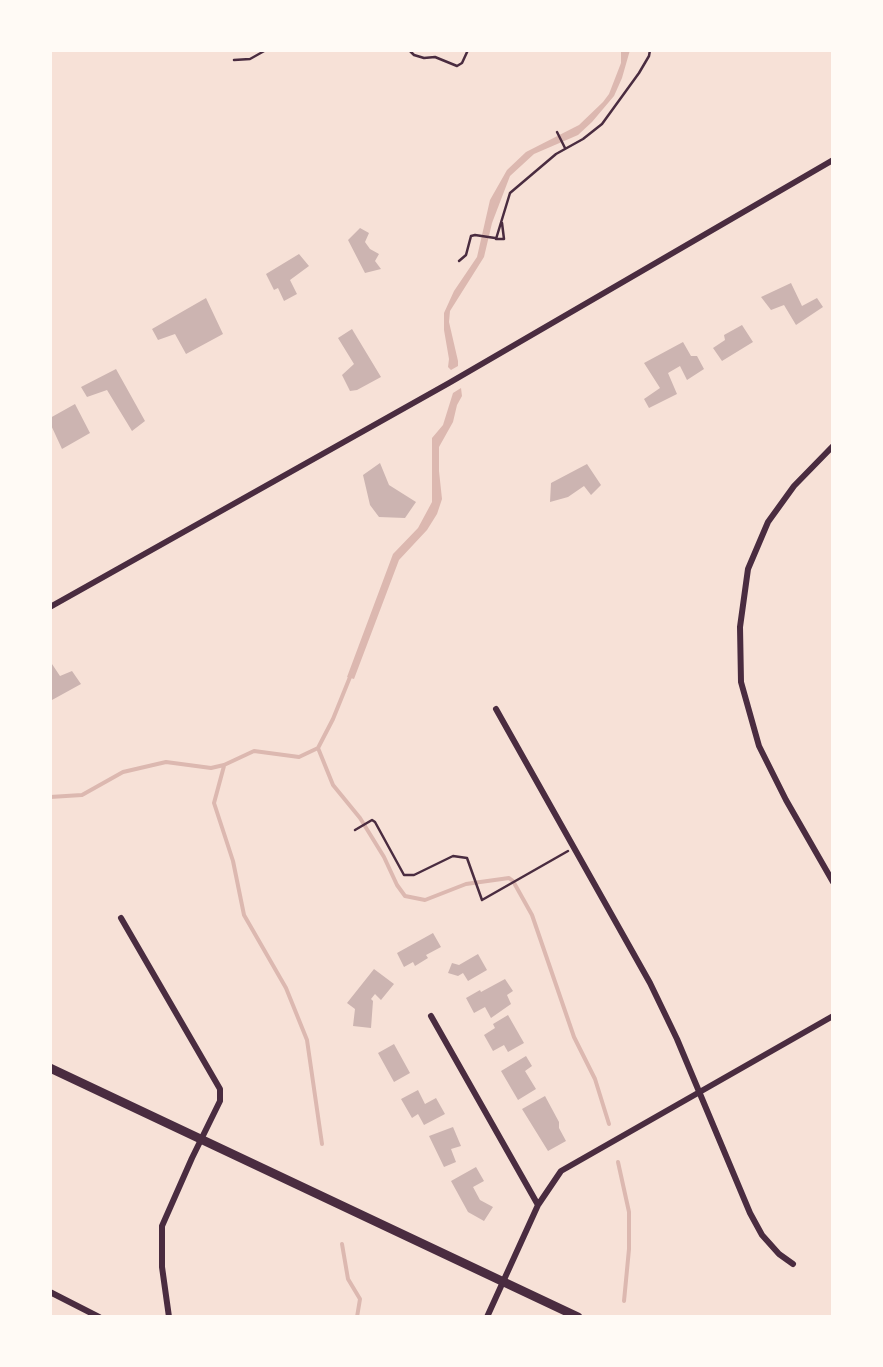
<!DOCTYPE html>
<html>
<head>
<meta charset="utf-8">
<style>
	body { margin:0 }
	#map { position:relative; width:883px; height:1367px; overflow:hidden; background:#f7e1d7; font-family:"Source Sans 3",sans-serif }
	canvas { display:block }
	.frame { position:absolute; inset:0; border:52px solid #fffaf5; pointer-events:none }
</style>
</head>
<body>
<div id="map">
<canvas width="883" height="1367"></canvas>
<div class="frame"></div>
</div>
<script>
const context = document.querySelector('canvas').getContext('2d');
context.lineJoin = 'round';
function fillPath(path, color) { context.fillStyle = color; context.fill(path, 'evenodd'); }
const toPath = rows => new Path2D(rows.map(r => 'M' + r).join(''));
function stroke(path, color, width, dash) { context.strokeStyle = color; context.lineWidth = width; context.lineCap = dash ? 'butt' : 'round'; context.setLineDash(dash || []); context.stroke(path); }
fillPath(toPath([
	[621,50,630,50,622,78,614,96,592,122,578,135,534,154,510,176,492,223,484,257,450,311,449,322,458,361,458,366,451,370,448,367,449,359,444,330,444,313,454,291,477,257,490,200,507,170,526,152,579,125,603,102,609,94,621,63],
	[461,388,462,396,457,405,453,422,439,447,439,471,442,499,437,514,427,530,399,560,354,679,347,677,393,554,418,528,432,502,432,438,443,425,453,393]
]), '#dcb8b0');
stroke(toPath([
	[318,748,333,785,360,818,384,857,397,885,405,896,425,900,466,884,509,878,513,881,532,915,574,1037,595,1079,609,1124],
	[224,766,214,803,233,861,244,915,286,988,307,1040,322,1144],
	[50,797,82,795,123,772,166,762,211,768,224,765,254,751,299,757,318,748,333,719,350,677],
	[618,1162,629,1212,629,1249,624,1301],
	[342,1244,348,1279,360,1299,357,1317]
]), '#dcb8b0', 4);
fillPath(toPath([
	[360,228,369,233,365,242,370,249,379,254,375,261,381,269,365,273,348,240],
	[299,254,309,266,290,280,297,294,284,301,278,288,274,290,266,274],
	[791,283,802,306,817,298,823,307,796,325,784,305,771,310,761,297],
	[206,298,223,334,186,354,175,334,158,340,152,329],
	[742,325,753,342,722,361,713,348,725,340,724,335],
	[352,329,381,377,357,390,350,391,342,375,354,364,338,338],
	[683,342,691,356,697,356,704,369,687,380,680,366,668,373,677,394,649,408,644,399,660,388,644,363],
	[116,369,145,421,132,431,107,390,87,397,81,387],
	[75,404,90,433,62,449,50,423,50,418],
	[380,463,389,485,416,502,405,518,379,517,370,505,363,475],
	[587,464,601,485,591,495,584,486,568,497,550,502,551,483],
	[50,661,60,676,72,671,81,684,52,700,50,696],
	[433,933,441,947,426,955,428,958,415,966,413,962,404,967,397,953],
	[478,954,487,970,468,981,463,973,458,976,448,973,452,963,459,965],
	[374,969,394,984,381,1000,375,994,371,999,373,1001,371,1028,353,1026,355,1009,347,1003],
	[505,979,513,991,507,995,511,1004,491,1018,485,1007,474,1013,466,998,480,990,481,992],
	[508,1015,524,1043,508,1052,504,1045,493,1051,484,1035,495,1028,493,1024],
	[394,1044,410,1073,394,1082,378,1053],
	[526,1056,532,1066,525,1071,536,1089,518,1100,501,1071],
	[418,1090,425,1104,436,1098,445,1114,424,1125,418,1114,412,1118,401,1099],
	[545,1096,559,1122,559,1128,566,1141,548,1151,522,1109],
	[453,1127,461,1146,451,1149,456,1162,444,1167,429,1136],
	[476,1167,484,1181,473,1187,480,1200,493,1207,484,1221,468,1212,451,1181]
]), '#ccb4b1');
stroke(toPath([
	[355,830,372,820,375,822,404,875,414,875,453,856,467,858,482,900,568,851]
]), '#4a2c40', 2.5);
stroke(toPath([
	[409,50,414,55,424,58,435,57,457,66,462,63,468,50],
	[234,60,250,59,266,50],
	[557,132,565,148],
	[502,223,504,239,496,239,510,193,556,154,583,139,602,124,639,73,649,56,650,50],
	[459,261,466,255,471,236,475,235,495,238]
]), '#4a2c40', 2.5);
stroke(toPath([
	[833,446,794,486,768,522,748,569,740,627,741,682,759,746,786,800,833,882],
	[50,607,449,383,833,160],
	[496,709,650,983,677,1039,750,1213,762,1235,779,1254,793,1264],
	[121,918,220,1089,220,1101,192,1158,162,1226,162,1267,169,1317],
	[431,1016,538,1205],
	[50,1292,99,1317],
	[487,1317,538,1205,561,1171,833,1016]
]), '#4a2c40', 6);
stroke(toPath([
	[50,1068,578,1317]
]), '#4a2c40', 9);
</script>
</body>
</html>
